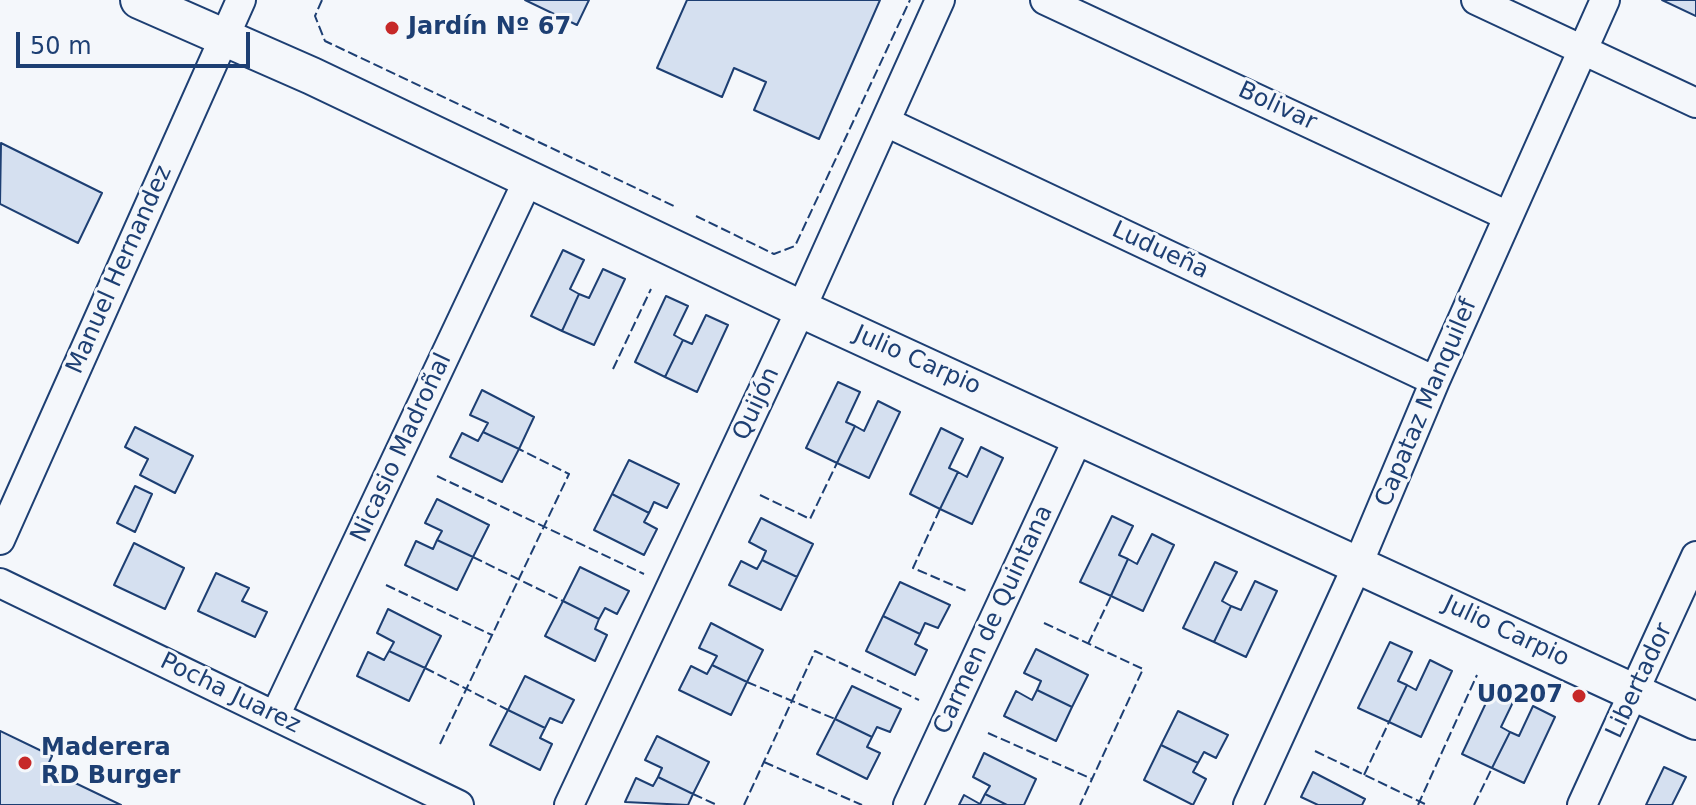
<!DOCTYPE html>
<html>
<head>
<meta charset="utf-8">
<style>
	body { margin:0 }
	#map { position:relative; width:1696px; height:805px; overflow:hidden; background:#f4f7fb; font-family:"DejaVu Sans",sans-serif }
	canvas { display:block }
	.scale { position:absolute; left:16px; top:32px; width:234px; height:36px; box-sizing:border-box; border:4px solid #1d3f73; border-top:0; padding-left:10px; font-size:24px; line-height:28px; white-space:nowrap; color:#1d3f73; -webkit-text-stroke:6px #f4f7fb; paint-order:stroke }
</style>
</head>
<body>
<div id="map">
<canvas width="1696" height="805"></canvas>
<div class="scale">50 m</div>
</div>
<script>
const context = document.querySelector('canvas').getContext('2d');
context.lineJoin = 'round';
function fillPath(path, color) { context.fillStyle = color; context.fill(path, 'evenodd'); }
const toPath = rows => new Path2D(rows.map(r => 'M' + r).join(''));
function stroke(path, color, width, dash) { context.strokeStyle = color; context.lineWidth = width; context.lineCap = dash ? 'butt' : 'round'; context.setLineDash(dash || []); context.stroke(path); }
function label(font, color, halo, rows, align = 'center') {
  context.font = font + ' "DejaVu Sans",sans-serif'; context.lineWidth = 6; context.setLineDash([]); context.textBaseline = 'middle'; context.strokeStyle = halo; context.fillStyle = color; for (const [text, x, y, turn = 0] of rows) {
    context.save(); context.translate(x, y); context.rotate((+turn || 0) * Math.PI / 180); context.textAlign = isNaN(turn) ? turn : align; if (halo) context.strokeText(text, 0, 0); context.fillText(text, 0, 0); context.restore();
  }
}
const building = toPath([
	[525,0,589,0,577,25,525,0],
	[687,0,880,0,819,139,754,110,766,82,734,68,722,97,657,68,687,0],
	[1662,0,1696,0,1696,16,1662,0],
	[1,143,102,193,78,243,0,204,1,143],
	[563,250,584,260,570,289,579,294,562,331,531,316,563,250],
	[603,269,625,279,594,345,562,331,579,294,589,298,603,269],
	[666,296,688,306,674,335,683,340,665,377,635,362,666,296],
	[706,315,728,325,697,392,665,377,683,340,692,344,706,315],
	[838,382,860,392,846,422,855,426,837,463,806,448,838,382],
	[482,390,534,417,519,449,483,432,488,423,470,415,482,390],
	[878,401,900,412,869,478,837,463,855,426,864,431,878,401],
	[135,427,193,456,175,493,140,475,148,459,125,447,135,427],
	[941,428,963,439,949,468,958,472,940,509,910,494,941,428],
	[483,432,519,449,502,482,450,457,462,433,478,441,483,432],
	[981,447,1003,458,972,524,940,509,958,472,967,477,981,447],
	[629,460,679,484,667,508,654,502,649,513,612,494,629,460],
	[135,486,152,494,135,532,117,523,135,486],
	[612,494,649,513,644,522,657,529,644,555,594,530,612,494],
	[437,499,489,525,473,557,437,540,442,531,425,523,437,499],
	[1112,516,1133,526,1119,555,1128,559,1111,596,1080,582,1112,516],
	[761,518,813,544,797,577,762,560,766,551,749,542,761,518],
	[1152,534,1174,545,1143,611,1111,596,1128,559,1137,564,1152,534],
	[437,540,473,557,457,590,405,565,416,541,433,549,437,540],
	[134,543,184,568,165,609,114,585,134,543],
	[762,560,797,577,781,610,729,585,741,561,757,569,762,560],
	[1215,562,1237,572,1222,601,1231,606,1214,642,1183,628,1215,562],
	[580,567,629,591,617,614,605,608,599,619,563,601,580,567],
	[216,573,249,588,242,601,267,612,255,637,198,611,216,573],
	[1255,581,1277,591,1246,657,1214,642,1231,606,1241,610,1255,581],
	[900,582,950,605,938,628,925,623,920,634,883,616,900,582],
	[563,601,599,619,595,629,607,635,595,661,545,636,563,601],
	[388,609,441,636,425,668,389,651,394,642,377,633,388,609],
	[883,616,920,634,915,644,927,650,915,675,866,651,883,616],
	[711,623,763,650,747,682,712,665,717,656,699,648,711,623],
	[1390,642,1412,652,1398,681,1407,685,1389,722,1358,708,1390,642],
	[1036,649,1088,675,1072,707,1037,690,1041,681,1024,673,1036,649],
	[389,651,425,668,409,701,357,676,368,652,384,660,389,651],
	[1430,660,1452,671,1421,737,1389,722,1407,685,1416,690,1430,660],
	[712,665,747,682,731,715,679,690,691,666,707,674,712,665],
	[525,676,574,700,562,723,550,718,545,728,508,710,525,676],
	[852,686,901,709,890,732,877,727,872,737,835,719,852,686],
	[1493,688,1515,698,1501,727,1510,732,1492,768,1462,754,1493,688],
	[1037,690,1072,707,1056,741,1004,716,1016,691,1032,700,1037,690],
	[1533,706,1555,717,1524,783,1492,768,1510,732,1519,736,1533,706],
	[508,710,545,728,540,738,552,744,540,770,490,745,508,710],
	[1178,711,1228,735,1216,758,1204,752,1198,763,1161,745,1178,711],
	[835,719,872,737,867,747,880,753,867,779,817,754,835,719],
	[0,731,52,756,46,769,121,805,0,805,0,731],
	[657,736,709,762,693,794,658,777,662,768,645,760,657,736],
	[1161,745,1198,763,1193,772,1206,779,1193,805,1144,780,1161,745],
	[984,753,1036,779,1024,805,1007,805,985,794,990,786,973,777,984,753],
	[1664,767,1686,777,1672,805,1646,805,1664,767],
	[1313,772,1365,799,1362,805,1318,805,1301,797,1313,772],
	[658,777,693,794,688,805,625,802,636,778,653,786,658,777],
	[985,794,1007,805,959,805,964,795,980,804,985,794]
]);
fillPath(building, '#d5e0f0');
stroke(building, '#1d3f73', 2);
const minor = toPath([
	[1045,0,1508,216],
	[1476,0,1696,103],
	[886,122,1435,381],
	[0,540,241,0],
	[0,583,459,805],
	[275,716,528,180],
	[569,805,801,309,940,0],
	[908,805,1080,434],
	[1248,805,1358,564,1435,381,1605,0],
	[1582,805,1696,556]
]);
const tertiary = toPath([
	[139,0,312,76,801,309,1696,721]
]);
stroke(minor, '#1d3f73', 32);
stroke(tertiary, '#1d3f73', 40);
stroke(minor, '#f4f7fb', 28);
stroke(tertiary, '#f4f7fb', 36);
stroke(toPath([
	[322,0,315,16,325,41,676,207],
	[696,216,774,254,795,246,910,0],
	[613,369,651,289],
	[437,476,644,574],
	[760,495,810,519,837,463],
	[940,509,913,568,969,592],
	[473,557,563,601],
	[386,585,492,635],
	[1044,623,1143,669,1080,805],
	[1088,644,1111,596],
	[425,668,508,710],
	[747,682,835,719],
	[988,733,1092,779],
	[440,744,569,474,519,449],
	[1315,751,1427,805],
	[764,762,862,805],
	[1364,775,1389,722],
	[693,794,717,805],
	[744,805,815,651,919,700],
	[1418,805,1477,675],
	[1474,805,1492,768]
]), '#1d3f73', 2, [10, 4]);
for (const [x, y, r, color] of [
	[392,28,8,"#c62828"],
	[1579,696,8,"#c62828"],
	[25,763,8,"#c62828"]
]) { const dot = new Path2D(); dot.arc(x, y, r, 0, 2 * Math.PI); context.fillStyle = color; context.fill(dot); stroke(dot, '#f4f7fb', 3); }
label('bold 24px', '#1d3f73', '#f4f7fb', [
	["Jardín Nº 67",408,28],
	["U0207",1563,696,"right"],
	["Maderera",41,749],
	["RD Burger",41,777]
], 'left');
label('24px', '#1d3f73', '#f4f7fb', [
	["Bolivar",1277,107,25],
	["Ludueña",1160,251,25],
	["Manuel Hernandez",120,270,-66],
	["Julio Carpio",917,361,24],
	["Capataz Manquilef",1427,403,-67],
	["Quijón",757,404,-65],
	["Nicasio Madroñal",402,448,-65],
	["Carmen de Quintana",994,620,-65],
	["Julio Carpio",1506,632,25],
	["Libertador",1640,681,-65],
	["Pocha Juarez",230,694,26]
]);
</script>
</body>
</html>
